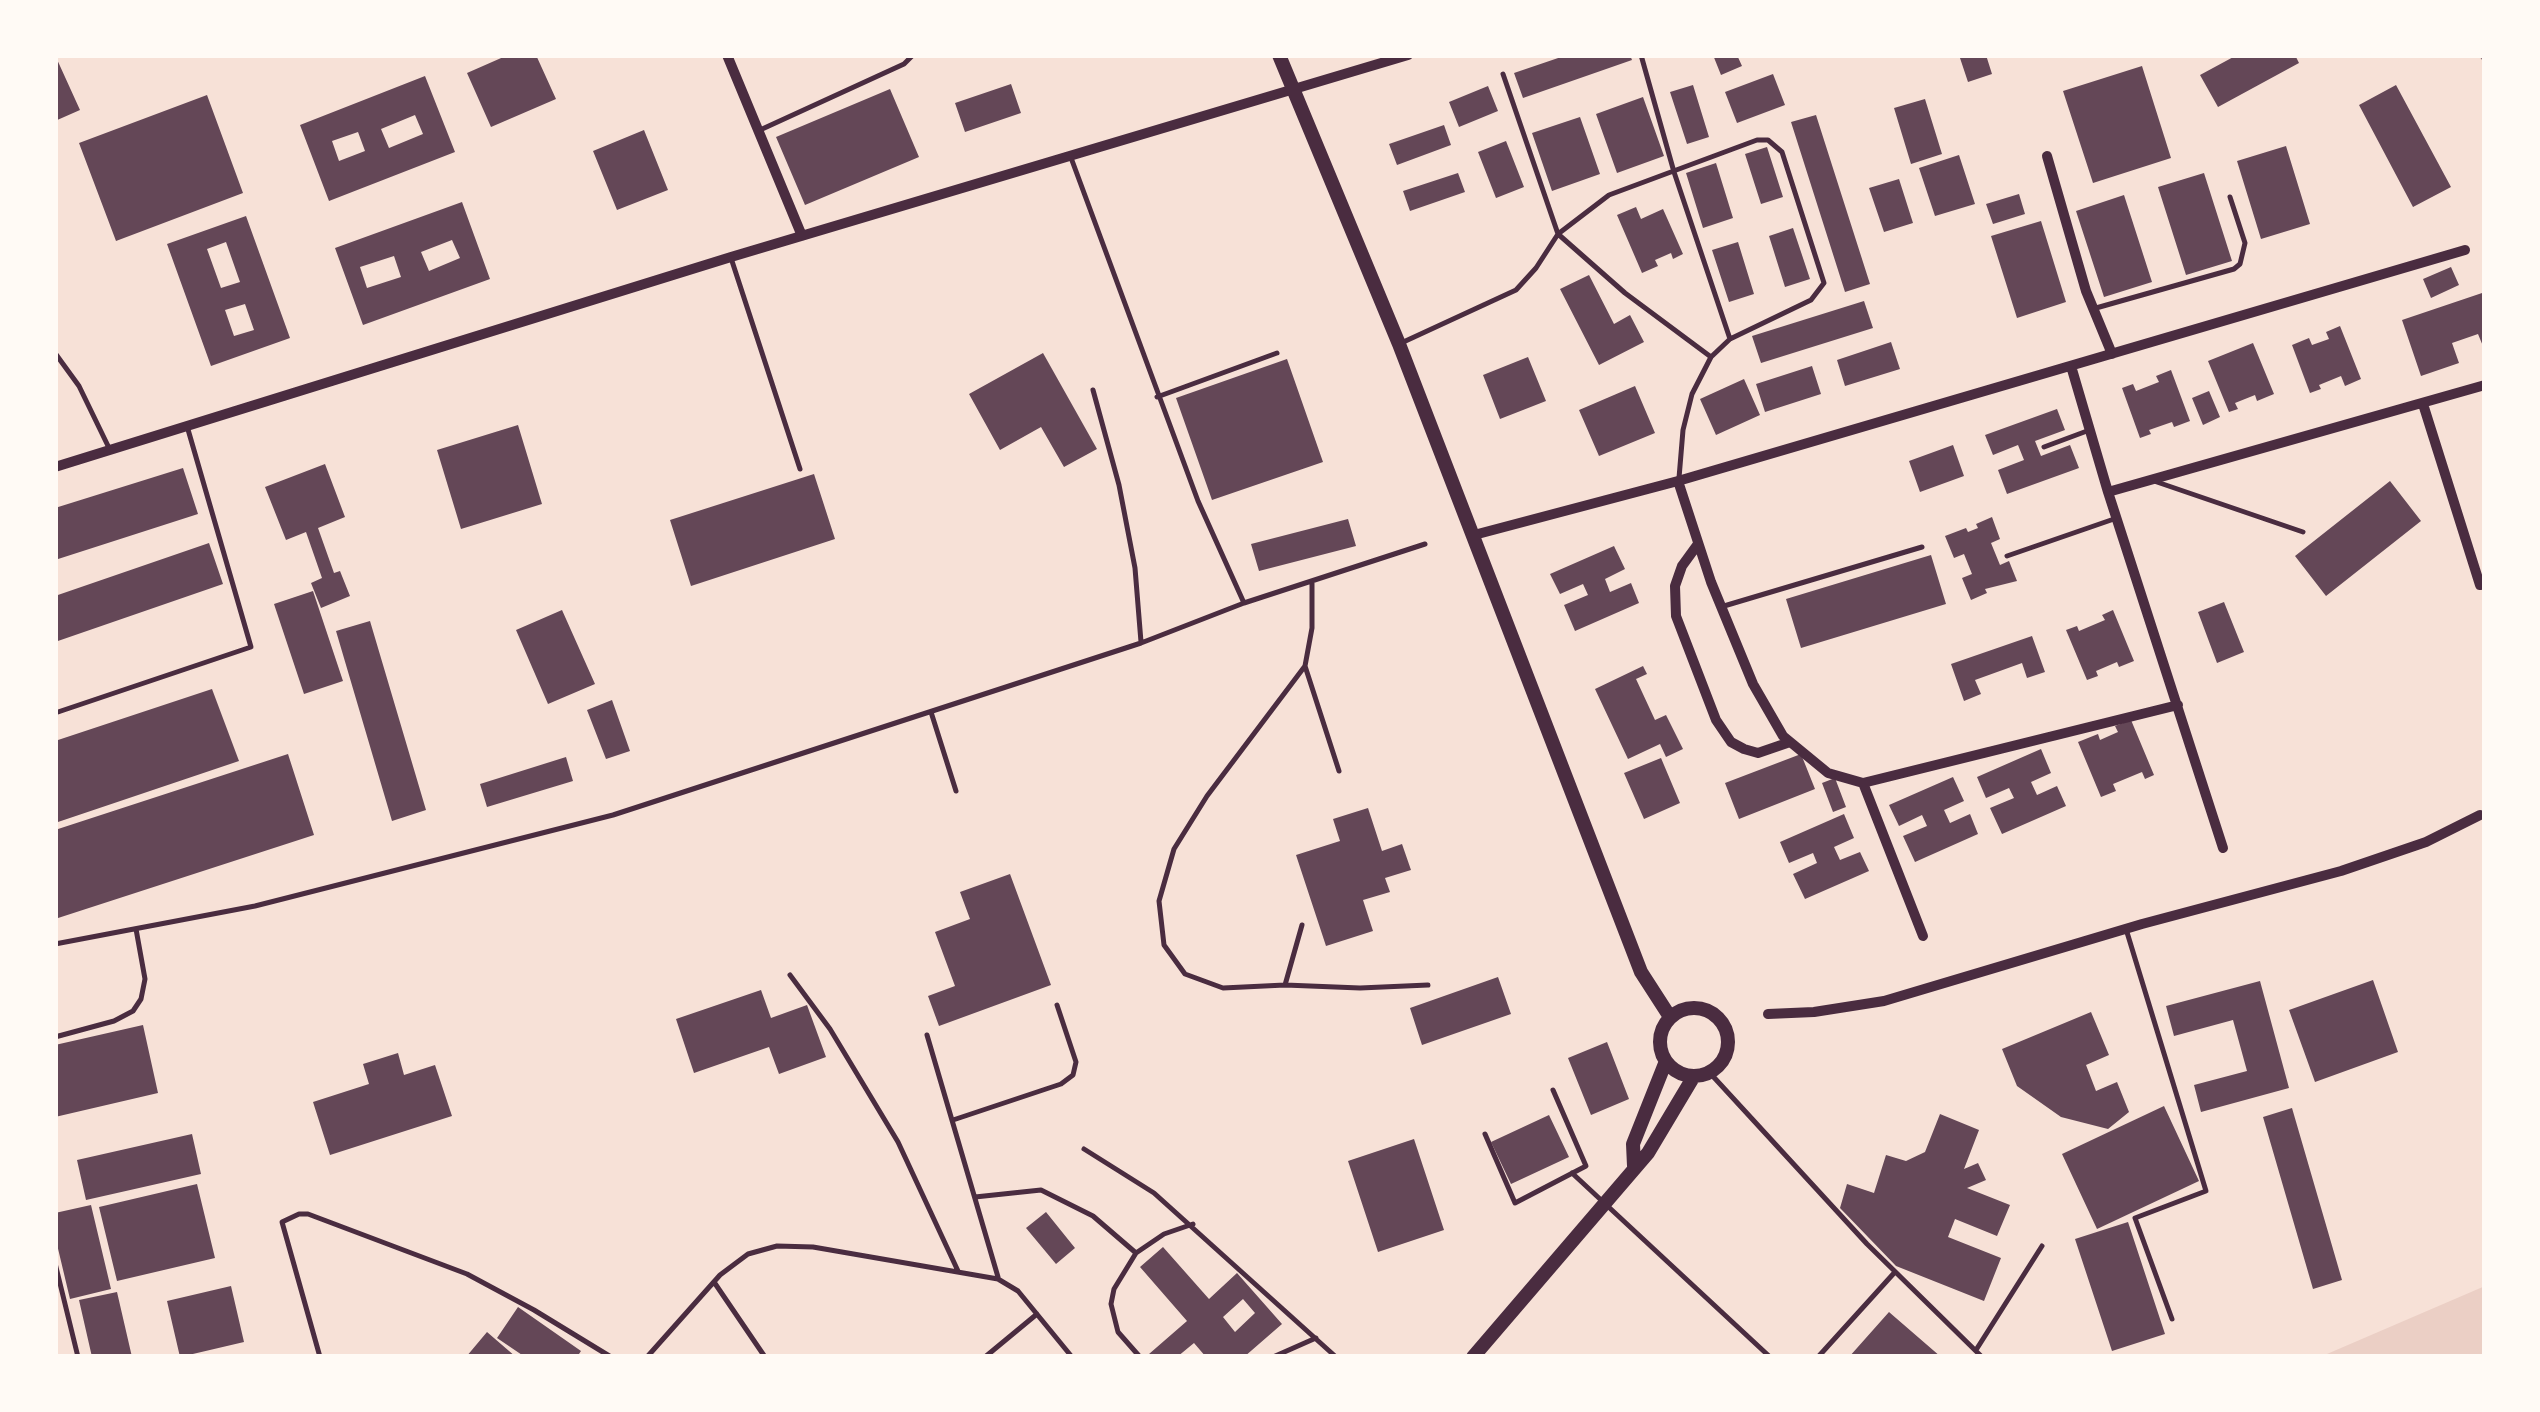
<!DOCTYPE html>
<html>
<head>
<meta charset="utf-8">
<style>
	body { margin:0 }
	#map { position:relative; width:2540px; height:1412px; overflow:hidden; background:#f7e1d7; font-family:Montserrat,sans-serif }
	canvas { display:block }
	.frame { position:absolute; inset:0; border:58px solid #fffaf5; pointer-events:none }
</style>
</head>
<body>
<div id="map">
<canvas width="2540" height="1412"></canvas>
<div class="frame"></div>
</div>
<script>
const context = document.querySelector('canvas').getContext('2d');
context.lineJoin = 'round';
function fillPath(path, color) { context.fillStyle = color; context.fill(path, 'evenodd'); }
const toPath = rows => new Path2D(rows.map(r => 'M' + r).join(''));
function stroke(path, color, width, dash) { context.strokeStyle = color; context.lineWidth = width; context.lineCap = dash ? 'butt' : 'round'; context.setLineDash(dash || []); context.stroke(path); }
fillPath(toPath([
	[2485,1286,2485,1357,2320,1357]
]), '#ebcfc5');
fillPath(toPath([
	[55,55,80,110,55,121],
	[508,55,536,55,556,99,491,127,467,73],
	[1567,55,1630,55,1632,60,1523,98,1514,73],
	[1713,55,1737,55,1742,66,1721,75],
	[1959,55,1986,55,1992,74,1968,82],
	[2237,55,2295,55,2299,63,2218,107,2200,75],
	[2142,66,2171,158,2093,183,2063,91],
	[1773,74,1785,105,1737,123,1725,92],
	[425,76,455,152,329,201,300,125],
	[415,115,423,134,389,148,381,129],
	[358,132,365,151,339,161,332,141],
	[1011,84,1021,113,965,132,955,103],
	[1693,85,1709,137,1687,144,1670,92],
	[2396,85,2451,187,2413,207,2359,105],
	[1488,86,1498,111,1459,127,1449,102],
	[890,89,919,157,805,205,776,137],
	[207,95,243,193,116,241,79,143],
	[1643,97,1664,156,1617,173,1596,114],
	[1925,99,1942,154,1911,164,1894,108],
	[1816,115,1870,284,1845,292,1791,122],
	[1580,117,1600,174,1552,191,1532,133],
	[1444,125,1451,145,1397,165,1389,144],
	[644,130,668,190,617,210,593,151],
	[1506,141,1524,187,1496,198,1478,152],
	[2286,146,2310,224,2261,239,2237,161],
	[1767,147,1783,197,1761,204,1745,154],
	[1959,155,1975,204,1935,216,1919,168],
	[1716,163,1733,218,1703,228,1686,173],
	[1458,173,1465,192,1410,211,1403,191],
	[2204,173,2232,261,2186,275,2158,187],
	[1899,179,1913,223,1884,232,1869,188],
	[2019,194,2025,214,1993,224,1986,204],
	[2124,195,2152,282,2104,297,2076,211],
	[462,202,490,279,363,325,335,248],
	[452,240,460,258,429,271,421,252],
	[394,256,401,277,367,288,360,267],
	[1636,207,1641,219,1663,209,1683,254,1673,259,1671,253,1655,260,1658,266,1642,273,1617,215],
	[246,216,290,338,211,366,167,244],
	[226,242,240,282,221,288,207,249],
	[245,304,254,330,234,336,225,310],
	[2041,221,2066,302,2017,318,1991,236],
	[1793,228,1810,279,1785,287,1769,236],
	[1738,242,1754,294,1729,302,1712,250],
	[2451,267,2459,285,2431,298,2423,279],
	[1589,275,1614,324,1630,315,1644,342,1599,365,1560,289],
	[2485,292,2485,351,2478,334,2452,343,2459,363,2421,376,2402,320],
	[1864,301,1873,328,1761,363,1752,336],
	[2340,326,2361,379,2345,386,2341,376,2319,385,2321,389,2310,393,2292,345,2309,338,2312,345,2329,339,2326,332],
	[1891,342,1900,369,1845,386,1837,360],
	[2253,343,2274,394,2257,401,2255,395,2235,403,2238,409,2229,412,2208,361],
	[1043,353,1097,449,1064,467,1041,427,1000,450,969,394],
	[1528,357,1546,401,1500,419,1483,375],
	[1287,359,1323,462,1212,500,1176,398],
	[1812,366,1821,394,1765,412,1756,384],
	[2171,370,2190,421,2174,427,2172,422,2149,430,2151,434,2140,438,2122,388,2133,384,2136,391,2159,382,2156,376],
	[1744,379,1760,415,1716,435,1700,399],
	[1635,386,1655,433,1599,456,1579,410],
	[2209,391,2220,417,2203,425,2192,398],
	[2057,409,2065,430,2035,441,2041,456,2070,445,2079,468,2007,494,1998,470,2024,460,2018,445,1993,455,1985,435],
	[518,425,542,504,461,529,437,450],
	[1953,445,1964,476,1920,492,1909,461],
	[325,464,345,517,318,528,334,573,340,571,350,596,321,608,311,583,322,578,306,532,286,540,265,487],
	[183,468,198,514,55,560,55,508],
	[814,474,835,539,691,586,670,520],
	[2390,481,2421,521,2326,596,2295,556],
	[1992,517,2000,539,1991,543,2000,565,2009,561,2017,581,1985,589,1987,593,1971,600,1962,578,1972,574,1964,554,1954,558,1945,536,1966,528,1968,532,1978,528,1976,524],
	[1348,519,1356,546,1259,571,1251,544],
	[209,543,223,584,55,642,55,596],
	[1614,546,1625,569,1605,579,1610,592,1631,583,1639,603,1575,631,1564,605,1588,595,1583,584,1560,594,1550,574],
	[1931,555,1946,604,1801,648,1786,599],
	[313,591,343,681,304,694,274,604],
	[2224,602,2244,652,2217,663,2198,612],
	[562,610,595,684,548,704,516,630],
	[2113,610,2134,661,2119,667,2117,662,2096,671,2098,676,2087,680,2066,630,2077,626,2079,631,2105,620,2102,615],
	[370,621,426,810,392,821,336,631],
	[2032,636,2045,672,2027,678,2022,663,1975,680,1981,694,1964,701,1951,664],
	[1643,666,1647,674,1636,679,1655,720,1666,715,1683,749,1666,757,1660,744,1628,759,1595,689],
	[212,689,239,761,55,823,55,741],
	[612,700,630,751,606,759,587,710],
	[2131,720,2154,775,2145,779,2142,772,2113,784,2116,791,2101,797,2078,742,2098,734,2100,740,2118,732,2115,726],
	[2041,749,2051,773,2031,782,2037,795,2057,786,2066,806,2002,834,1990,808,2014,798,2009,788,1986,798,1977,777],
	[288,754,314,835,55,919,55,830],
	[1801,754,1815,789,1739,819,1725,783],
	[566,757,573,781,487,807,480,784],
	[1661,758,1680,803,1644,819,1624,773],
	[1953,777,1964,801,1944,810,1950,823,1970,814,1978,834,1915,862,1903,836,1927,826,1922,815,1899,826,1889,805],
	[1835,778,1846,807,1833,812,1822,783],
	[1368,808,1382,851,1402,844,1411,870,1385,878,1390,892,1363,900,1373,931,1326,946,1296,855,1340,841,1333,819],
	[1844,814,1854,838,1834,847,1840,860,1860,852,1869,871,1805,899,1793,874,1817,863,1813,853,1789,863,1780,842],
	[1010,874,1051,985,939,1026,928,996,955,986,935,932,970,919,960,892],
	[1498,977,1511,1014,1422,1045,1410,1008],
	[2373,980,2398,1052,2315,1082,2289,1010],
	[2260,981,2289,1088,2201,1112,2194,1085,2247,1071,2233,1020,2174,1036,2166,1006],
	[761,990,771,1018,807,1005,826,1057,779,1074,769,1047,694,1073,676,1019],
	[2091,1012,2109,1055,2086,1065,2096,1091,2117,1082,2129,1112,2108,1129,2061,1117,2017,1086,2002,1049],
	[143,1025,158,1093,55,1117,55,1045],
	[1607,1042,1629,1099,1591,1115,1568,1058],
	[398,1053,404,1075,435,1065,452,1116,330,1155,313,1102,369,1084,363,1064],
	[2164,1106,2199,1181,2097,1229,2062,1154],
	[2292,1108,2342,1280,2313,1289,2263,1117],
	[1940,1114,1979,1130,1964,1169,1978,1163,1986,1180,1967,1188,2010,1205,1997,1236,1955,1219,1948,1237,2001,1258,1984,1301,1896,1266,1840,1208,1847,1184,1874,1193,1886,1155,1906,1161,1925,1152],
	[1549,1115,1569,1157,1511,1184,1491,1142],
	[192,1134,201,1174,86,1200,77,1160],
	[1414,1139,1444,1230,1378,1252,1348,1161],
	[197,1184,215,1258,117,1281,99,1207],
	[91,1205,111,1289,70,1299,55,1236,55,1213],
	[1046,1212,1075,1248,1056,1264,1026,1228],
	[2128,1222,2165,1334,2112,1351,2075,1239],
	[1163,1247,1209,1299,1237,1273,1282,1324,1244,1357,1206,1357,1194,1343,1177,1357,1152,1357,1149,1354,1187,1321,1140,1267],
	[1243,1299,1255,1313,1235,1332,1223,1317],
	[231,1286,244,1342,180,1357,167,1301],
	[117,1292,132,1357,92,1357,79,1300],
	[518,1307,581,1351,577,1357,525,1357,497,1338],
	[1889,1312,1941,1357,1849,1357],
	[487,1332,516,1357,466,1357]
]), '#644757');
stroke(toPath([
	[1641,55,1674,172,1730,339],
	[1503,74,1558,234,1625,293,1711,357],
	[760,130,904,64,913,55],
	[1070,155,1198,501,1244,603],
	[731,258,800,469],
	[2096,308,2234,269,2240,264,2245,243,2230,197],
	[1399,344,1516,290,1536,268,1558,234,1609,195,1757,140,1768,140,1782,152,1824,283,1811,300,1730,339,1711,357,1692,394,1683,430,1679,478],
	[55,353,79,386,110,450],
	[1093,390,1119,485,1135,568,1141,642],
	[1157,397,1277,353],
	[2044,447,2087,431],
	[2154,481,2303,532],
	[2007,556,2114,519],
	[1312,583,1312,628,1305,666,1207,796,1174,849,1159,901,1164,945,1185,974,1223,988,1285,985,1360,988,1428,985],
	[1724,606,1922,547],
	[1305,666,1339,771],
	[931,712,956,791],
	[55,713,251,647,187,426],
	[2126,929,2206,1191,2135,1218,2172,1319],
	[55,944,255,906,613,815,1141,643,1244,603,1425,544],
	[790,975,830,1029,898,1142,958,1271],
	[1285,985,1302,925],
	[927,1035,998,1277],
	[55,1037,114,1021,133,1011,141,999,145,979,136,929],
	[1709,1072,1867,1244,1982,1357],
	[953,1120,1061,1084,1073,1075,1076,1062,1057,1005],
	[1485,1134,1515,1203,1586,1166,1553,1090],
	[1084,1149,1154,1193,1336,1357],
	[1572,1173,1770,1357],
	[975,1197,1041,1190,1093,1216,1136,1253],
	[55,1263,78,1357],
	[714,1282,765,1357],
	[1976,1350,2042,1246],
	[320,1357,282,1222,299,1214,308,1214,467,1274,534,1310,611,1357],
	[647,1357,720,1275,748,1254,777,1246,813,1247,998,1279,1018,1291,1072,1357],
	[985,1357,1037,1314],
	[1140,1357,1118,1332,1111,1304,1114,1289,1136,1253,1164,1234,1193,1224],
	[1273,1357,1316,1338],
	[1818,1357,1895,1272]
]), '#4a2c40', 5);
stroke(toPath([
	[727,55,802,236],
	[2047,156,2086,291,2112,354],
	[2071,366,2108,492,2223,848],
	[2423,404,2480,585,2485,584],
	[55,467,731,257,1408,55],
	[1678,481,1711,582,1753,684,1783,736,1828,773,1863,783,2178,705],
	[2108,492,2485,385],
	[1474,535,1678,481,2465,250],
	[1698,544,1682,566,1675,586,1676,616,1716,720,1731,742,1744,749,1758,753,1790,742],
	[1863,783,1923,936],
	[1768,1014,1814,1012,1884,1001,2142,924,2341,871,2426,842,2480,815]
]), '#4a2c40', 10);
stroke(toPath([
	[1279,55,1399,344,1641,972,1670,1017],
	'1660 1042a34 34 0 1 1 68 0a34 34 0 1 1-68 0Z',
	[1634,1166,1633,1144,1666,1061],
	[1473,1357,1648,1153,1694,1076]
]), '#4a2c40', 14);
stroke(toPath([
	[2482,55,2485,59]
]), '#8f747c', 6);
</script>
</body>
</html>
